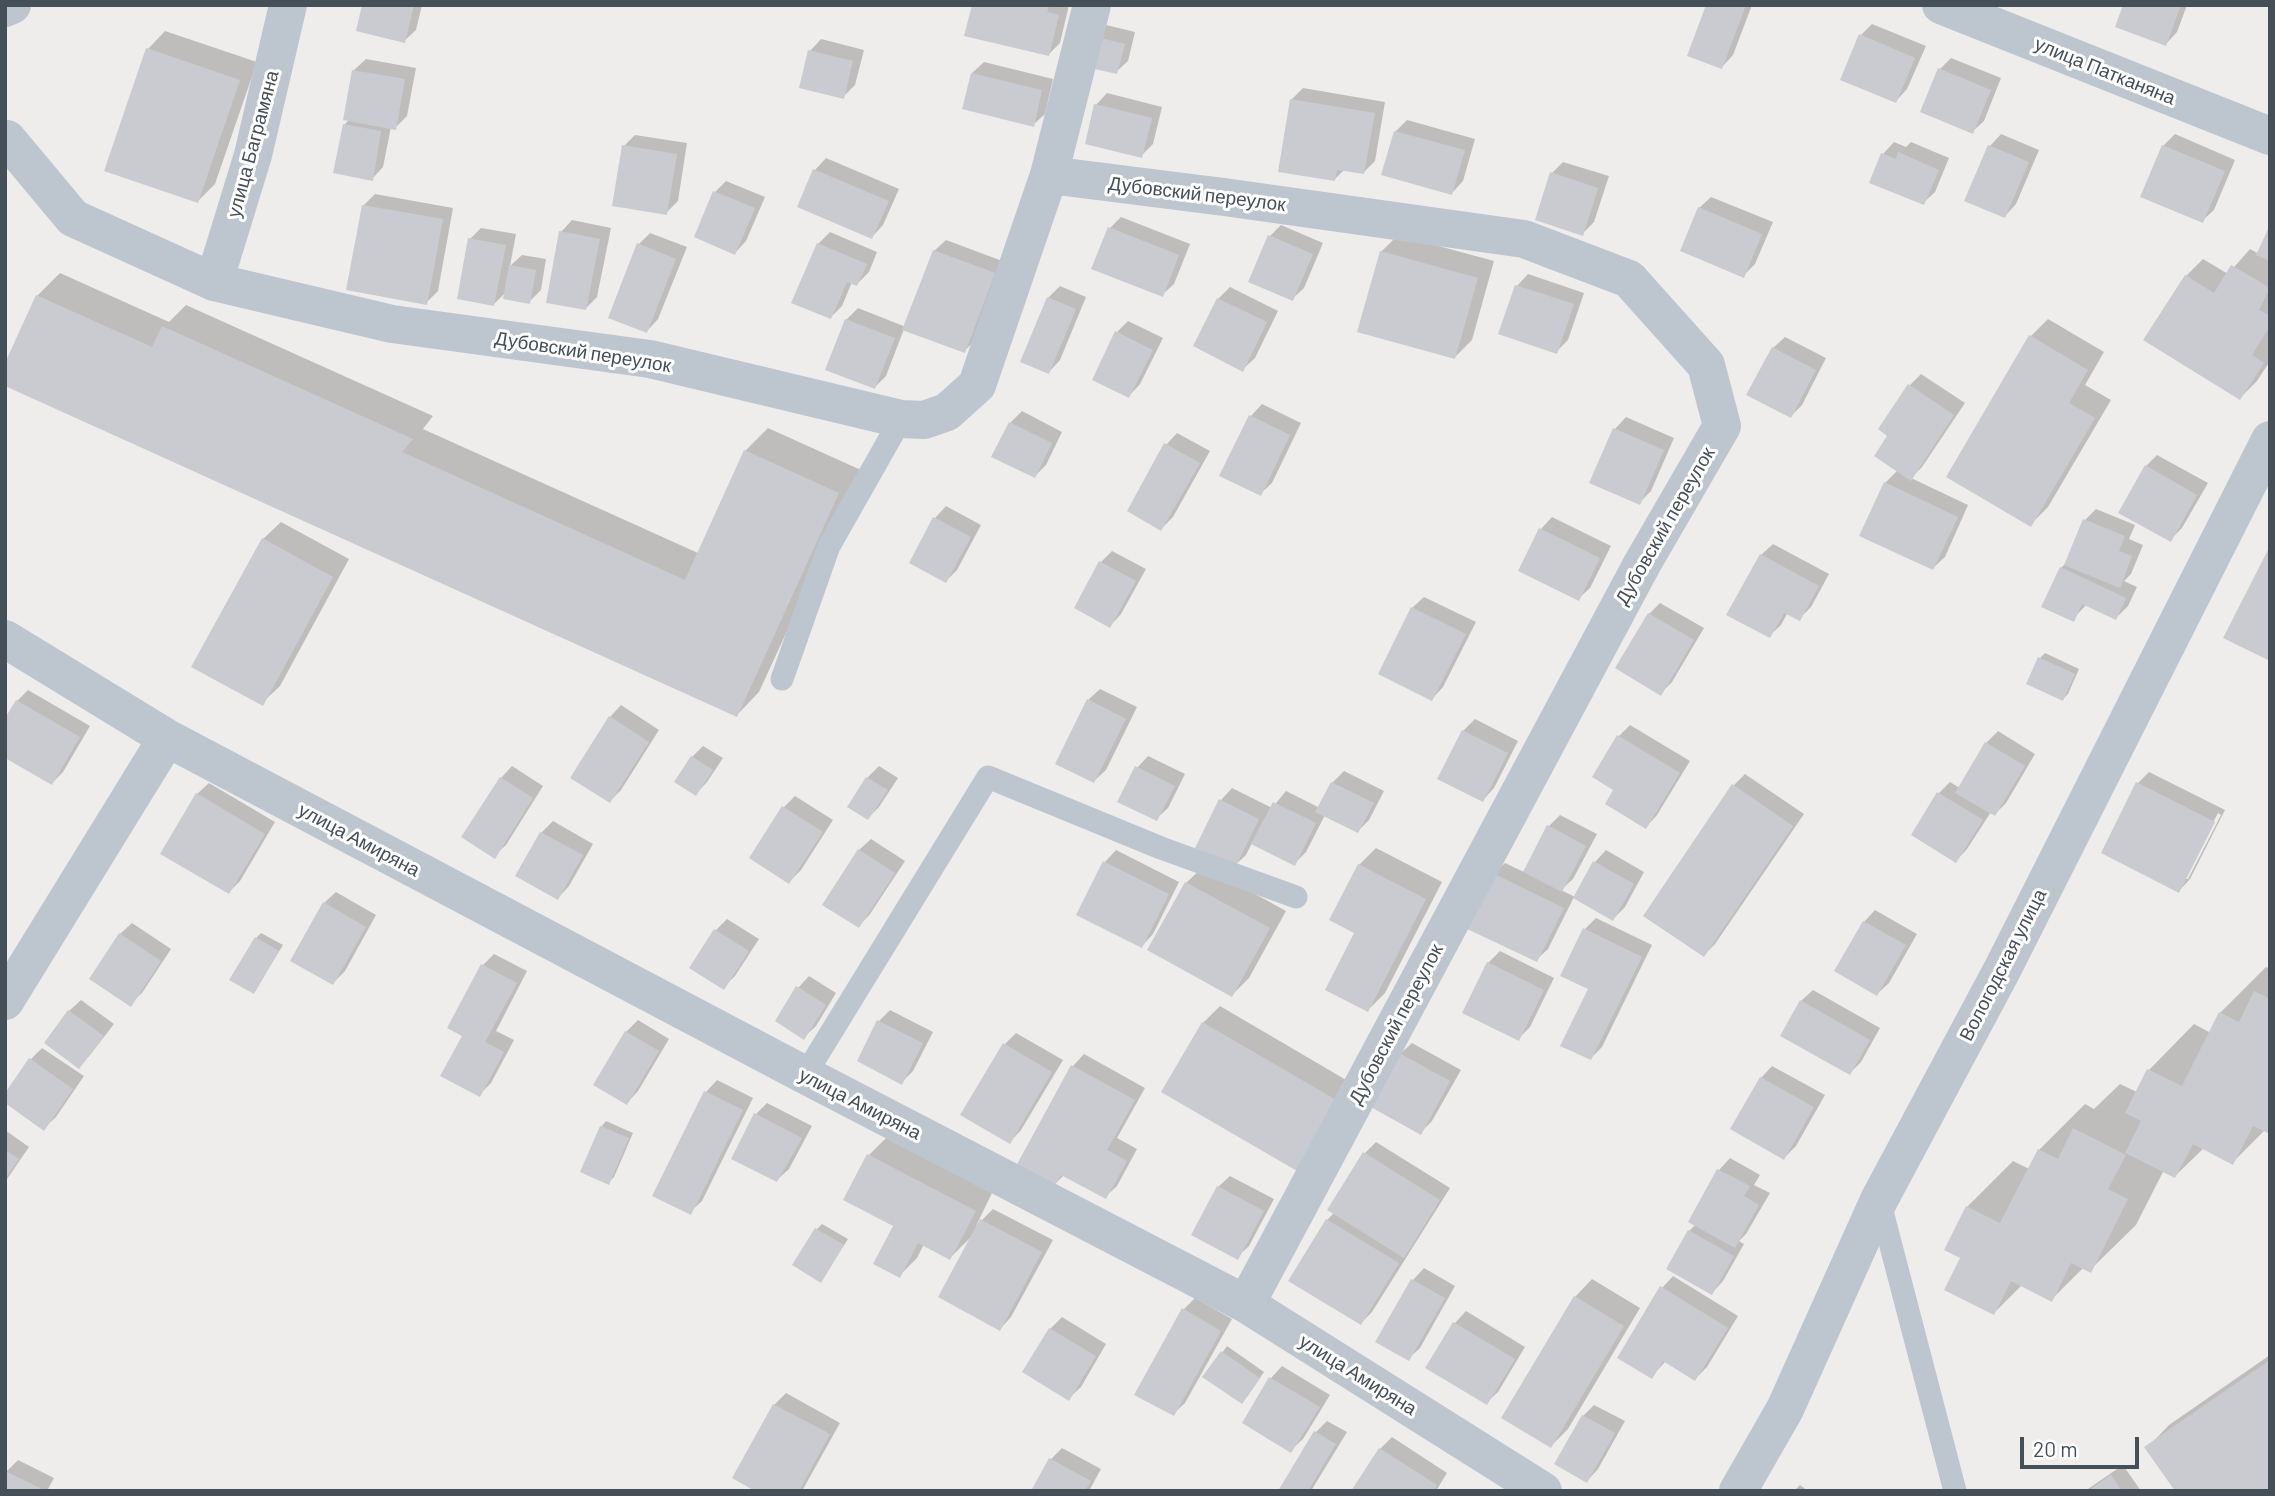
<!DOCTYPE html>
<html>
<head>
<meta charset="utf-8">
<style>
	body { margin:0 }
	#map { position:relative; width:2275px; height:1496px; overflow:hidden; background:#efecec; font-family:Barlow,sans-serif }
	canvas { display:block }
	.frame { position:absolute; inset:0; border:7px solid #454f58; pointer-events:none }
	.scale { position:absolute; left:2020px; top:1437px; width:119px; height:32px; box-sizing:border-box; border:4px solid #454f58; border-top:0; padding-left:9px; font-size:21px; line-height:24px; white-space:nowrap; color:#454f58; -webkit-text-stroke:5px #fff; paint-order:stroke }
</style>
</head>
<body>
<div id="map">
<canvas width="2275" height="1496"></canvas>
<div class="frame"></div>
<div class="scale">20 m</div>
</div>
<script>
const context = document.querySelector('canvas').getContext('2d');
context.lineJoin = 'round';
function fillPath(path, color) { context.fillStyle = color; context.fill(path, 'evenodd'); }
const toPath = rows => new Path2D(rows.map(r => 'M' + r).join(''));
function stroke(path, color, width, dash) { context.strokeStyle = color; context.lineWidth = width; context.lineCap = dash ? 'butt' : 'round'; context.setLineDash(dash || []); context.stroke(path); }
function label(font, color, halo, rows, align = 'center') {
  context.font = font + ' Barlow,sans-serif'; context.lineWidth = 6; context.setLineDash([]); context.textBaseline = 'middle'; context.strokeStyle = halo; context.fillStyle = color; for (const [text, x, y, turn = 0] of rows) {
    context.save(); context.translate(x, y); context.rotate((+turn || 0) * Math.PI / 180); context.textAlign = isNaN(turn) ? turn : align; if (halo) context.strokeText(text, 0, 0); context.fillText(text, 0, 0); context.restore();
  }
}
fillPath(toPath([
	[364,5,422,5,416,30,404,41],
	[974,5,1069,5,1060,43,1048,55],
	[1708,5,1752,5,1733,55,1722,67],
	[2125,5,2187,5,2177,32,2166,44],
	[1102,24,1135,32,1128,61,1116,72,1083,64],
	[1872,24,1926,46,1907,89,1896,101,1861,35],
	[165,31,257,62,215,184,198,201,148,49],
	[821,39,864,50,855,85,843,97,810,51],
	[1951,58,2001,78,1984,121,1972,132,1940,69],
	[366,59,416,68,407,116,395,128,391,127,383,167,372,179,344,125,350,119,354,70],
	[984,62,1053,79,1045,114,1033,125,972,73],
	[1303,88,1385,102,1375,161,1363,173,1344,170,1334,180,1291,100],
	[1107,93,1162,107,1153,144,1141,156,1096,105],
	[1407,120,1475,139,1463,181,1452,193,1395,132],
	[2001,134,2039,150,2016,204,2005,216,1967,200,1990,146],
	[2175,134,2235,160,2214,210,2202,221,2163,146],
	[635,135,687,143,678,201,666,213,624,146],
	[1894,142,1906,147,1911,142,1949,158,1935,192,1923,203,1883,154],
	[826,158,899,189,883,225,872,237,799,206,815,170],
	[1563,162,1609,176,1594,222,1582,234,1552,173],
	[726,181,765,197,746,241,735,253,715,192],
	[375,194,453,208,438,291,426,303,363,206],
	[1711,197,1773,222,1755,264,1743,276,1699,208],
	[1121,217,1190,244,1174,284,1162,295,1110,228],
	[572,220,611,228,597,297,586,308,561,232],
	[1281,225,1323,243,1304,288,1292,299,1270,236],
	[481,228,516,234,510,266,522,255,546,259,541,290,529,302,506,292,494,304,470,239],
	[2270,229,2270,334,2268,337,2270,339,2270,361,2257,381,2240,398,2186,276,2203,259,2228,274,2250,249,2259,254],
	[830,232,877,252,869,272,857,284,852,282,842,306,831,317,818,244],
	[650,233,687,247,658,319,647,331,639,244],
	[1398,235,1494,261,1472,340,1455,357,1381,252],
	[946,240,1005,262,976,340,964,351,904,329,886,376,875,387,846,320,858,308,906,327,934,251],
	[60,273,169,322,186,305,433,416,423,429,698,553,745,451,768,428,861,470,759,692,737,715,37,296],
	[1528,274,1584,293,1568,340,1556,352,1517,286],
	[1060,286,1086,297,1060,360,1049,372,1048,298],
	[1230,287,1278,311,1255,358,1243,369,1218,299],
	[2048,319,2104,352,2085,385,2111,400,2048,507,2031,524,2031,336],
	[1128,321,1163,338,1140,384,1129,396,1117,332],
	[1785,337,1826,358,1802,405,1791,416,1773,348],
	[1921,374,1965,403,1922,467,1911,478,1968,505,1945,557,1933,568,1885,483,1898,470,1890,436,1910,385],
	[1262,404,1301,423,1272,483,1260,494,1222,475,1251,416],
	[1022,411,1062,432,1046,465,1035,476,1010,423],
	[1626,417,1674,438,1651,491,1639,503,1591,482,1615,429],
	[1177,433,1210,451,1173,517,1161,529,1166,445],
	[2157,455,2208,483,2182,528,2170,540,2146,466],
	[946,506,981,525,957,570,946,581,911,563,935,518],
	[2096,509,2135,525,2129,539,2143,545,2131,574,2124,581,2137,587,2128,606,2116,618,2087,604,2073,619,2061,568,2067,562,2085,520],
	[1552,517,1611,546,1590,588,1578,599,1520,570,1541,529],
	[281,522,349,559,280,686,262,703,263,539],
	[1773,544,1829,574,1811,607,1799,619,1788,612,1781,625,1769,636,1761,555],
	[1112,551,1146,569,1121,614,1110,626,1101,562],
	[1424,597,1476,622,1443,687,1432,699,1412,608],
	[1660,603,1704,628,1672,682,1661,693,1649,614],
	[2045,653,2079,669,2068,694,2063,699,2040,658],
	[1100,689,1137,707,1106,770,1094,781,1088,700],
	[28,690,90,726,63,772,52,783,17,701],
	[621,705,659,730,621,790,610,801,610,717],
	[1475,719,1518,741,1494,788,1483,800,1463,731],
	[1630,725,1690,761,1657,815,1646,827,1616,790,1619,736],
	[1998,731,2035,754,2006,803,1995,814,1991,812,1967,849,1956,861,1939,793,1950,782,1960,788,1986,743],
	[703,746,723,758,707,782,696,794,692,757],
	[1148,756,1185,774,1168,808,1156,819,1137,768],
	[512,766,543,786,506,845,494,856,501,778],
	[879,766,898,778,879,807,868,818,867,778],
	[1344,771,1384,791,1369,820,1358,831,1325,815,1306,852,1295,863,1252,843,1246,855,1234,866,1197,847,1221,800,1232,788,1272,808,1286,791,1320,808,1332,783],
	[2149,772,2225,810,2190,879,2179,891,2138,783],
	[2218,813,2221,815,2188,879,2184,879],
	[1745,774,1804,814,1715,944,1704,955,1734,785],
	[209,783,275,822,240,881,229,892,197,794],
	[795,796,833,820,801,870,789,882,784,807],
	[1560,815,1597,834,1573,879,1561,890,1575,897,1595,862,1606,850,1644,872,1625,907,1613,919,1574,897,1548,949,1536,960,1494,874,1505,863,1524,872,1548,827],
	[553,821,593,844,569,886,558,898,517,875,541,833],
	[871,839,905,861,870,914,859,926,859,850],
	[1376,848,1442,882,1385,993,1368,1010,1357,932,1359,865],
	[1116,850,1179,882,1153,934,1142,946,1105,862],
	[1204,866,1286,911,1249,978,1232,995,1186,883],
	[336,892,376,915,345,971,333,983,324,903],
	[1875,910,1917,934,1889,983,1877,994,1864,922],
	[1596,918,1652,945,1602,1047,1591,1058,1590,988,1585,929],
	[727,919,759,939,735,976,724,987,715,931],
	[132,923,171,949,142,993,130,1004,120,934],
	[261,933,283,945,254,992,256,938],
	[1500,951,1554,978,1530,1027,1519,1038,1464,1012,1488,963],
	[494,954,527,971,496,1031,514,1040,491,1083,479,1095,483,965],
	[2266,967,2270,969,2270,1132,2265,1130,2233,1162,2204,1148,2175,1176,2164,1170,2136,1225,2090,1270,2084,1267,2051,1300,2022,1285,1994,1313,1963,1257,1967,1207,2013,1161,2029,1169,2039,1150,2085,1104,2094,1109,2120,1084,2137,1092,2149,1070,2194,1024,2211,1033,2220,1013],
	[809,976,836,993,816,1026,804,1037,798,988],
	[1813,990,1880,1028,1861,1062,1850,1073,1801,1001],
	[81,1000,114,1024,90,1055,79,1067,69,1011],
	[1220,1006,1353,1084,1314,1152,1203,1023],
	[890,1010,933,1032,913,1071,902,1082,879,1021],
	[638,1020,669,1039,638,1091,627,1103,626,1032],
	[1016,1033,1063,1060,1021,1130,1010,1142,1005,1044],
	[1412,1043,1461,1070,1432,1121,1420,1133,1400,1054],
	[42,1048,84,1076,56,1117,44,1128,5,1096,31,1059],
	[1084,1054,1145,1088,1117,1138,1137,1149,1117,1186,1105,1197,1064,1175,1053,1186,1017,1167,1073,1066],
	[1772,1066,1825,1095,1796,1146,1784,1158,1761,1078],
	[717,1080,753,1098,702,1201,690,1212,654,1195,706,1092],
	[767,1103,812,1126,789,1169,777,1180,756,1114],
	[606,1121,633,1133,614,1177,608,1183,601,1127],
	[5,1130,29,1147,5,1182],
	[886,1138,992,1193,976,1226,993,1209,1053,1240,1011,1317,1000,1329,972,1236,950,1258,924,1244,917,1258,900,1275,895,1225,869,1155],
	[1376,1142,1450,1188,1372,1312,1361,1323,1327,1220,1335,1212,1365,1153],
	[1730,1158,1760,1175,1754,1185,1770,1193,1746,1234,1739,1241,1744,1244,1723,1281,1712,1293,1689,1231,1696,1224,1690,1221,1719,1170],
	[1230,1176,1274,1199,1249,1246,1237,1257,1218,1187],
	[822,1224,848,1239,821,1281,817,1229],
	[1424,1268,1455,1286,1420,1348,1408,1359,1377,1342,1413,1280],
	[1673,1276,1738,1316,1707,1367,1695,1379,1666,1361,1651,1377,1662,1288],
	[1592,1279,1640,1308,1568,1429,1551,1446,1575,1297],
	[1195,1298,1232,1319,1185,1403,1173,1414,1184,1309],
	[1466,1311,1525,1347,1498,1392,1486,1403,1427,1368,1455,1323],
	[1062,1317,1106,1344,1081,1387,1069,1398,1050,1329],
	[1227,1346,1264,1372,1247,1397,1205,1376],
	[2270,1355,2270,1491,2147,1448,2169,1425],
	[1282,1366,1330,1395,1303,1439,1291,1450,1244,1422,1271,1378],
	[786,1393,840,1423,802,1491,759,1491,774,1405],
	[1594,1405,1625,1421,1598,1469,1587,1481,1583,1416],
	[1327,1421,1347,1432,1311,1491,1280,1491,1316,1432],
	[1392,1437,1447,1473,1436,1491,1353,1491,1380,1449],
	[1062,1448,1101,1469,1089,1491,1033,1491,1051,1459],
	[18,1460,54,1478,47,1491,5,1491,5,1473],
	[2123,1465,2141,1491,2085,1491],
	[1800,1485,1808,1491,1794,1491]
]), '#0003');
fillPath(toPath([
	[362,5,414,5,405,43,356,31],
	[972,5,1049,5,1047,12,1059,15,1049,56,964,36],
	[1706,5,1746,5,1722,69,1687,56],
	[2123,5,2181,5,2166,46,2115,27],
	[1859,34,1915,58,1896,103,1840,80],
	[1089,35,1125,44,1117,74,1081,66],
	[146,48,240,80,198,203,104,171],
	[808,50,853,61,844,99,799,88],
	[1938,68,1991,90,1973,134,1920,112],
	[352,70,405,79,396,130,343,120],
	[971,73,1042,90,1034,127,962,109],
	[1290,99,1375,113,1364,174,1337,170,1335,181,1278,172],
	[1094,104,1152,118,1142,158,1085,144],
	[343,124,381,131,373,181,333,173],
	[1394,131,1465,150,1452,195,1381,175],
	[622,145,677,154,667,215,612,206],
	[1988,145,2029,162,2005,218,1964,201],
	[2162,145,2225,171,2203,223,2140,197],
	[1898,152,1939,170,1924,205,1869,183,1881,153,1896,159],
	[813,169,889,201,872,239,797,207],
	[1550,172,1598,188,1583,236,1535,220],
	[713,191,755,208,735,255,694,237],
	[362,205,443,219,427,305,346,290],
	[1698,207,1762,234,1744,278,1680,251],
	[2270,225,2270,261,2256,255],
	[1108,227,1179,255,1163,297,1091,269],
	[559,231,600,239,586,310,546,303],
	[1268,235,1313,254,1293,301,1248,282],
	[468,238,506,245,494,306,457,299],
	[637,243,676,259,647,333,608,318],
	[817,243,867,264,857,286,847,282,831,319,791,303],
	[933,250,995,273,965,353,902,330],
	[1380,251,1478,278,1455,359,1357,332],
	[509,265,536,270,530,304,503,299],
	[2231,265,2270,288,2259,310,2270,316,2270,326,2252,355,2264,363,2240,400,2143,340,2185,275,2214,293],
	[1515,285,1574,304,1557,354,1498,334],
	[36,295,152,347,162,326,413,439,402,452,685,580,744,450,839,493,737,717,5,386,5,363],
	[1047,297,1076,309,1049,374,1020,362],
	[1217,298,1267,322,1243,372,1193,346],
	[845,319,895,338,875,389,825,370],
	[1115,331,1153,350,1129,398,1092,380],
	[2029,335,2088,370,2069,403,2095,418,2031,527,1946,477],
	[1772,347,1816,370,1791,418,1746,395],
	[1908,384,1954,415,1911,481,1874,456,1887,436,1878,429],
	[1249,415,1290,435,1261,496,1219,476],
	[1009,422,1052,443,1035,478,991,457],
	[1613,428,1664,450,1640,505,1589,483],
	[1164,443,1200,463,1161,531,1127,511],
	[2145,465,2197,495,2171,542,2118,513],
	[1884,482,1958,517,1933,570,1859,536],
	[933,517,971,537,946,583,909,563],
	[2083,519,2125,536,2119,551,2132,556,2120,588,2064,565],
	[1539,528,1600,558,1579,601,1518,571],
	[262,538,333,577,263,706,191,667],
	[2270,546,2270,661,2223,638],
	[1760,554,1819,586,1800,621,1784,613,1770,638,1726,615],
	[1099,561,1136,581,1110,628,1074,608],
	[2060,567,2126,598,2116,620,2082,604,2074,622,2041,607],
	[1411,607,1466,634,1432,701,1378,674],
	[1648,613,1694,640,1661,696,1615,668],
	[2038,657,2075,674,2063,701,2026,684],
	[1087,699,1126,719,1094,783,1055,764],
	[16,700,80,737,52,785,5,758,5,718],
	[609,716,649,742,610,803,570,778],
	[1462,730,1508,753,1483,802,1437,779],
	[1617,735,1680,773,1646,829,1605,804,1613,790,1592,777],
	[1985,742,2025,766,1995,816,1955,793],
	[691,756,713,770,696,796,674,782],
	[1135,766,1175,786,1157,821,1117,802],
	[500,777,533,798,495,859,461,837],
	[866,777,888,790,868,820,847,807],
	[1331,782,1374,803,1358,833,1315,812],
	[2136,782,2215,822,2179,893,2101,853],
	[1732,784,1793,826,1704,957,1643,916],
	[1937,792,1983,820,1956,863,1911,835],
	[196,793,265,834,229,894,160,854],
	[1219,799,1259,819,1235,868,1195,848],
	[1273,802,1316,823,1295,866,1251,844],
	[782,806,823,832,789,884,749,858],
	[1547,825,1586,846,1562,892,1523,872],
	[540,832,583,855,558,900,515,876],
	[858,849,895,873,859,928,822,905],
	[1103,861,1169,894,1142,948,1076,915],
	[1593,861,1634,884,1613,921,1573,898],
	[1358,864,1426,899,1368,1012,1325,990,1354,933,1329,920],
	[1492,873,1564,908,1537,962,1465,928],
	[1185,882,1270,928,1232,997,1147,950],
	[323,902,366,927,333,985,290,961],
	[1863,921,1906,945,1877,996,1834,971],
	[1583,928,1642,957,1591,1060,1560,1046,1588,989,1560,976],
	[714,929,749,951,724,990,689,968],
	[119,933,161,961,131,1007,89,979],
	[255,937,279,951,254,994,229,980],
	[1487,962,1544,990,1519,1041,1462,1013],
	[481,964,517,983,485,1042,504,1052,480,1097,440,1076,462,1036,447,1028],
	[796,986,826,1005,804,1040,775,1021],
	[2254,991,2270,999,2270,1134,2253,1126,2233,1165,2193,1144,2175,1178,2125,1153,2141,1121,2125,1113,2147,1069,2182,1086,2219,1012,2239,1022],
	[1800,1000,1870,1040,1850,1075,1780,1036],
	[68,1010,104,1036,79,1069,44,1043],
	[877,1020,923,1043,902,1085,857,1061],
	[1202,1022,1338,1101,1297,1171,1161,1092],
	[625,1031,659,1051,627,1105,593,1085],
	[1003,1043,1052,1072,1010,1144,960,1115],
	[1399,1053,1450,1081,1421,1135,1369,1106],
	[29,1058,73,1089,44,1131,5,1103,5,1093],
	[1071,1065,1135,1100,1107,1150,1127,1161,1106,1199,1061,1175,1053,1188,1015,1168],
	[1760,1077,1814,1107,1784,1160,1730,1129],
	[704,1091,743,1110,691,1215,652,1196],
	[754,1113,802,1138,777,1182,731,1159],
	[600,1126,629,1138,609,1185,580,1172],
	[2073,1128,2126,1155,2108,1189,2128,1199,2091,1273,2071,1263,2052,1302,2011,1281,1994,1315,1944,1290,1960,1258,1944,1250,1966,1206,2000,1223,2038,1149,2058,1159],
	[5,1150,19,1159,5,1179],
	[1363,1152,1440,1200,1404,1258,1327,1210],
	[867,1154,976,1211,950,1260,918,1243,900,1278,873,1264,893,1226,843,1200],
	[1717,1169,1750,1186,1744,1196,1759,1205,1735,1248,1688,1222],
	[1217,1186,1264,1211,1238,1260,1191,1235],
	[980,1219,1042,1252,1000,1331,938,1297],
	[1326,1219,1399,1263,1361,1325,1288,1281],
	[815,1228,844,1245,821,1283,792,1265],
	[1688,1230,1734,1256,1712,1295,1666,1269],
	[1411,1279,1445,1298,1409,1361,1375,1342],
	[1660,1286,1728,1328,1695,1381,1663,1361,1652,1379,1617,1358],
	[1574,1296,1624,1326,1551,1448,1501,1418],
	[1182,1308,1221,1331,1174,1416,1134,1395],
	[1453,1322,1515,1359,1487,1405,1425,1368],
	[1049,1328,1096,1356,1069,1401,1022,1372],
	[1221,1351,1260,1378,1242,1404,1202,1377],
	[2270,1360,2270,1491,2175,1491,2144,1447],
	[1269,1377,1320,1407,1291,1453,1242,1423],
	[773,1404,830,1434,799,1491,755,1491,732,1478],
	[1582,1415,1615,1433,1587,1483,1554,1464],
	[1314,1431,1336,1444,1308,1491,1278,1491],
	[1379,1448,1437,1485,1434,1491,1351,1491],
	[1049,1458,1091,1481,1085,1491,1031,1491],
	[5,1471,46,1491,5,1491],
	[2111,1475,2122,1491,2088,1491]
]), '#c9cbd1');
stroke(toPath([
	[782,679,829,546,901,419],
	[805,1075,988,777,1161,848,1296,897],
	[1879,1200,1955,1491]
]), '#bdc6ce', 23);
stroke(toPath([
	[1941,5,2270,136],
	[5,8,12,5],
	[7,139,73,218,214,282,392,324,650,359,901,419,924,420,947,412,977,385,1049,175,1092,5],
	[1049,175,1224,197,1524,239,1629,279,1706,365,1722,426,1642,564,1246,1304],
	[214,282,253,155,288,5],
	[5,639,167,738,805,1075,1246,1304,1543,1491],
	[5,1001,167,738],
	[1738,1491,1785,1409,1879,1200,2002,970,2270,440]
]), '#bdc6ce', 38);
label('19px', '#454f58', '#fff', [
	["улица Патканяна",2105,71,22],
	["улица Баграмяна",253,144,-75],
	["Дубовский переулок",1197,194,7],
	["Дубовский переулок",583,352,9],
	["Дубовский переулок",1665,526,-60],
	["улица Амиряна",359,840,28],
	["Вологодская улица",2003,965,-63],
	["Дубовский переулок",1396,1024,-62],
	["улица Амиряна",860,1104,27],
	["улица Амиряна",1358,1375,32]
]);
</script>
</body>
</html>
